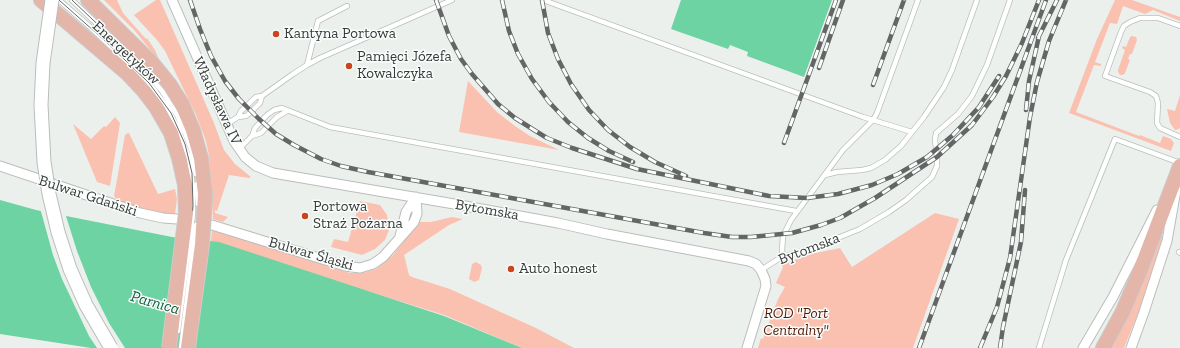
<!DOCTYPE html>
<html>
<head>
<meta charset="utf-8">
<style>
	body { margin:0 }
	canvas { display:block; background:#ecf0ed }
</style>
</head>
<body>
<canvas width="1180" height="348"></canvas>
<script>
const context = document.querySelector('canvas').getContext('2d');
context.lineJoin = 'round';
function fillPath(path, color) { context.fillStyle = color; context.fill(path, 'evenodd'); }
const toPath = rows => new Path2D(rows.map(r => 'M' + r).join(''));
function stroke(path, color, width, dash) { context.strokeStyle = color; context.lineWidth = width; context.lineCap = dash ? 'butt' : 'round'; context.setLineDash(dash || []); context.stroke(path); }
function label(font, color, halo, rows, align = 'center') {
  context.font = font + ' "Zilla Slab",serif'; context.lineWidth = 3; context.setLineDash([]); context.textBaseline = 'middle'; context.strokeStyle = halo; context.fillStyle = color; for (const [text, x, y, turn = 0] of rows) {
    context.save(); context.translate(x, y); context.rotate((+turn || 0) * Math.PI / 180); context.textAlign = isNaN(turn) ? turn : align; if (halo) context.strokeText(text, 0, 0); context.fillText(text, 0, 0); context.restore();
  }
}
fillPath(toPath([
	[104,0,117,0,123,13,146,39,147,38,155,50,160,62,135,31],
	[156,0,160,0,214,123,224,150,235,164,251,177,249,178,229,175,217,211,215,210,215,213,228,217,223,222,213,219,209,156,206,141,196,115,165,51,157,40,134,15],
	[1115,0,1132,0,1180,17,1180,21,1153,10,1145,14,1123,6,1117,24,1110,23,1095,62,1101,64,1101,66,1094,65,1076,112,1139,136,1140,135,1160,143,1163,136,1171,139,1174,143,1171,151,1069,113,1097,39],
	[1132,36,1136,37,1137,40,1132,54,1130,54,1128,59,1130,60,1125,73,1123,75,1120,75,1118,72,1118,70,1125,50,1122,48,1123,46,1126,47,1130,37],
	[468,81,497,112,515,126,530,136,559,150,459,132],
	[1180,95,1180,127,1179,129,1175,130,1170,123,1167,109,1175,111],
	[115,117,120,123,110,186,97,182,73,124,91,139,104,126,106,127],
	[128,133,129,133,158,194,175,189,177,199,175,214,153,212,117,200,114,196,125,135],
	[360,201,380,205,387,215,389,230,385,240,375,249,362,255,331,247,334,239,348,242],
	[935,213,959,219,913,348,758,348,761,338,763,339,778,299,785,287,776,283,783,267,781,265,811,254,840,248,852,267],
	[452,217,463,219,449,225,404,255,409,275,412,277,450,289,536,328,574,348,522,348,444,315,211,242,212,229,340,270,350,273,362,273,376,269,393,255,419,222,431,222],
	[1162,235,1162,239,1141,306,1124,348,1111,348,1133,305],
	[476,262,481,265,482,268,479,280,474,282,469,279,472,264]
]), '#fac1b1');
fillPath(toPath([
	[681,0,832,0,804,77,747,56,748,52,730,45,728,49,671,29],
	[0,200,36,210,172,237,219,242,444,316,522,348,91,348,0,334]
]), '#6ed3a2');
fillPath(toPath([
	[40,208,65,213,77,251,91,287,109,323,125,348,97,348,89,336,62,279,53,255]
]), '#ecf0ed');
const lane = toPath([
	[59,0,89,26,133,67,154,89,167,107,178,128,189,158,193,187,193,214],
	[72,0,138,63,162,91,177,115,185,133,192,152,196,174],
	[543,0,863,117,912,132],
	[1180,26,1158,18,1140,18,1130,22,1124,26,1121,32,1105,76,1150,92,1156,96,1158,103,1157,123,1160,128,1180,137],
	[307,65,318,21,347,6],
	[262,96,260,103,251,112,246,116,238,117,241,111,256,97,262,96,293,74,307,65,320,58,452,0],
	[227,124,238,117],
	[252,136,255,128,267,115,274,110,282,108,330,127,796,211],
	[239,149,252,136,261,133,277,117,287,111],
	[825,175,837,172,862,170,871,168,885,160,901,146,924,117,944,87,952,70,977,0],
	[197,184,198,204],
	[1179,252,1180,253],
	[783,257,782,250,783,236,791,220,843,150,873,120,877,113,918,0],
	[761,270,780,258,820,245,860,229,889,212,906,200,932,177,937,166,937,157,935,140,936,133,958,114,972,96,987,65,1010,0],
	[1039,348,1066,260,1115,139,1180,163]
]);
const street = toPath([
	[172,0,234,141,245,157,256,166,273,173,460,205,558,223,607,234,749,261,756,264,761,270,765,279,766,286,747,348],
	[0,166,140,213,163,218,177,219],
	[212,225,345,266,360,268,373,264,383,257,414,222,417,214,416,197],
	[400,236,406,212,416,197],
	[1083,348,1113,297,1157,210],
	[1131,348,1144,312,1167,241,1176,190]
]);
const primary = toPath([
	[41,0,128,74,143,90,156,107,171,133,179,158,185,185,186,213],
	[88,0,153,64,170,85,182,104,193,130,201,158,205,194,204,214],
	[1103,348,1123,311,1140,271,1180,166]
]);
stroke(lane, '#babebb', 6);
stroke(street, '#babebb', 11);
stroke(primary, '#cbcccc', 16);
stroke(lane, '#fff', 4.5);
stroke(street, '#fff', 9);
stroke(primary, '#e4b5a9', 14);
stroke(toPath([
	[59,0,103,39,149,83,171,113,185,144,192,173,193,206,190,241,176,348],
	[72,0,131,56,153,80]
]), '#646665', 1);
const rail = toPath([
	[190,0,200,29,211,56,225,81,239,99,259,119,276,134,294,145,321,159,341,166,368,172,704,233,732,237,751,237,792,233,821,225,840,218,875,198,937,157,972,125,993,97,1006,76,1022,43,1039,0],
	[436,0,449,36,461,59,472,74,498,104,515,118,534,130,547,138,572,148,637,169,769,196,807,198,838,194,872,185,898,174,927,157,953,135,979,107,999,76],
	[502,0,509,31,518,54,532,79,549,102,568,122,588,138,609,151,633,162],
	[542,0,548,33,558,59,571,84,589,110,608,130,630,147,655,162,686,176],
	[1038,38,1057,0],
	[819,68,843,0],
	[873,85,904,0],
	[1026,110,1029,81,1039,36],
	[784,143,836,0],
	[919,348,1046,0],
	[980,348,997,307,1010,258,1030,117,1037,82,1049,41,1066,0],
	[1000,348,1003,327,1021,242,1025,190]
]);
stroke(rail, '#646665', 4.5);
stroke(rail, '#f9fdfb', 3, [9]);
const laneBridge = toPath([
	[178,331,193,214],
	[181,348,196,225]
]);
const secondaryBridge = toPath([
	[52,0,43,63,41,105,44,162,49,194,58,232,70,269,86,305,111,348]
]);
const primaryBridge = toPath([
	[169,348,186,213],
	[188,348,202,245,204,214]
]);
stroke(laneBridge, '#babebb', 6, []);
stroke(secondaryBridge, '#babebb', 15, []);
stroke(primaryBridge, '#cbcccc', 16, []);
stroke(laneBridge, '#fff', 4.5);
stroke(secondaryBridge, '#fff', 13);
stroke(primaryBridge, '#e4b5a9', 14);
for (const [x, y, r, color] of [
	[276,34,4,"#cc441b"],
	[349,66,4,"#cc441b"],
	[305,216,4,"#cc441b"],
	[511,269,4,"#cc441b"]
]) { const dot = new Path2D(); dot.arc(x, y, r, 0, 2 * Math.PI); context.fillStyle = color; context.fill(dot); stroke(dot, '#f9fdfb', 1.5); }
label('15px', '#383a39', '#f9fdfb', [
	["Kantyna Portowa",284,34],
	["Pamięci Józefa",357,57],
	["Kowalczyka",357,74],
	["Portowa",313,207],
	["Straż Pożarna",313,224],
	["Auto honest",519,269]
], 'left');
label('15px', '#383a39', '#f9fdfb', [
	["Energetyków",126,53,43],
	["Władysława IV",217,101,65],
	["Bulwar Gdański",88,196,18],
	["Bytomska",487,210,10],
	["Bytomska",809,249,-21],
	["Bulwar Śląski",311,254,16]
]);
label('italic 15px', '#521909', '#f9fdfb', [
	["ROD \"Port",796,314],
	["Centralny\"",796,331]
]);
label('italic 16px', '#0d5d3e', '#f9fdfb', [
	["Parnica",155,303,16]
]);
</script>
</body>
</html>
